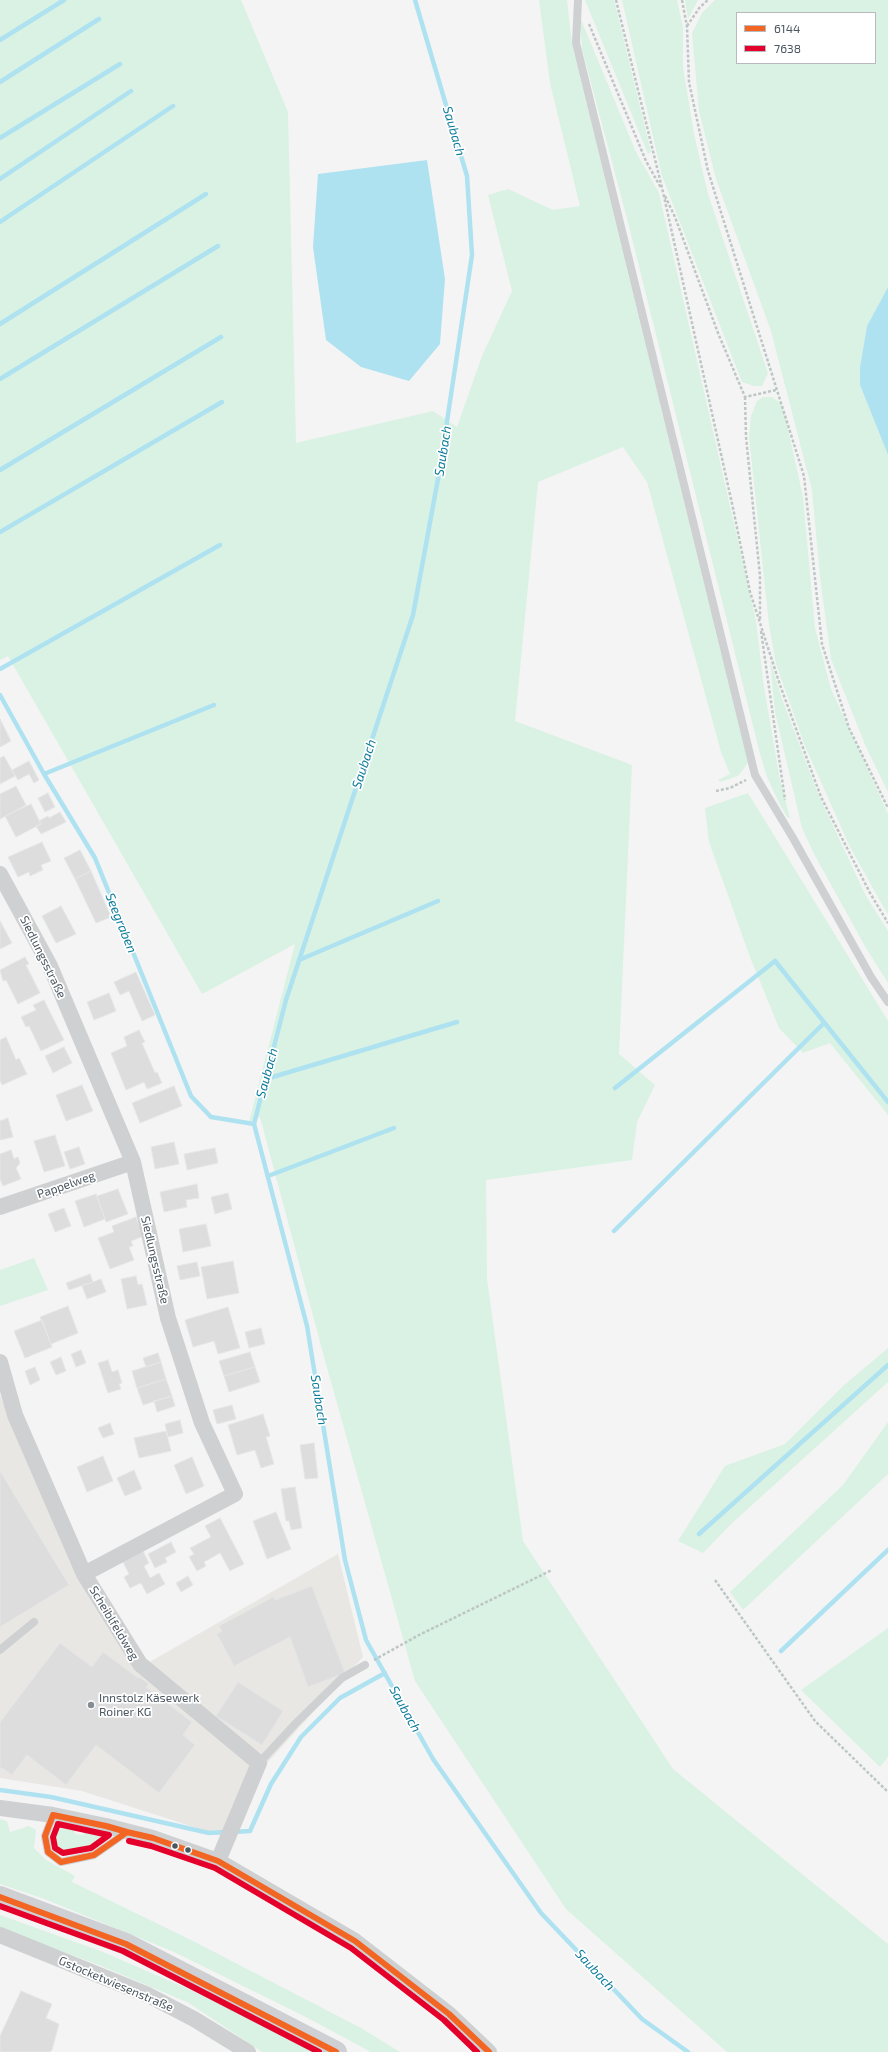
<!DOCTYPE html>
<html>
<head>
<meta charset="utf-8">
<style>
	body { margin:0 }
	#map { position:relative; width:888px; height:2052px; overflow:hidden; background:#f4f4f4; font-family:"Exo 2",sans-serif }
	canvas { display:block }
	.legend { position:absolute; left:736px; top:12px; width:140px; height:52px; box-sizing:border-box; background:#fff; border:1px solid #b7bbc0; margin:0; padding:5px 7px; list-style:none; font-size:12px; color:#4a5661 }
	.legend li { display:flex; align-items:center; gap:8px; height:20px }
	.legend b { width:20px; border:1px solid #b7bbc0 }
</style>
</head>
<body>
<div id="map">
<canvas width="888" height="2052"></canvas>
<ul class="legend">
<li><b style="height:5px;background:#f26522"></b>6144</li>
<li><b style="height:5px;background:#e4002b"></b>7638</li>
</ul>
</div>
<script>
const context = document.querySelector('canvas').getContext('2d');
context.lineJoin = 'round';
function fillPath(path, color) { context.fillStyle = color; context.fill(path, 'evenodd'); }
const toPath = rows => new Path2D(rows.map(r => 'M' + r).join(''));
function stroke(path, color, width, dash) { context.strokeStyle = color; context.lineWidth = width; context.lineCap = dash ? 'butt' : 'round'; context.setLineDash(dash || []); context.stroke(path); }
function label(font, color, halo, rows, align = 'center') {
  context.font = font + ' "Exo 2",sans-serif'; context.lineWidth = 3.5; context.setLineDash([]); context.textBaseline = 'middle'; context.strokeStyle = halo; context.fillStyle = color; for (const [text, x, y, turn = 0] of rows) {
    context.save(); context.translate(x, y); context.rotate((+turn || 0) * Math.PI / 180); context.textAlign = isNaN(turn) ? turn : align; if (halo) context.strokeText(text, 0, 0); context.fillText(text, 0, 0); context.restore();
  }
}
fillPath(toPath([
	[0,1395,56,1522,139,1668,338,1554,363,1657,268,1762,234,1840,82,1791,0,1778]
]), '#e8e7e3');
fillPath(toPath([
	[0,0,241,0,288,112,296,443,433,411,457,427,482,356,512,291,488,195,508,189,553,210,580,206,550,83,539,0,567,0,572,44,748,763,738,776,720,782,718,780,730,774,721,752,647,482,623,447,538,482,515,721,632,765,619,1054,655,1085,637,1122,632,1160,486,1180,487,1279,523,1541,673,1769,888,1944,888,2052,727,2052,566,1909,415,1681,324,1357,260,1117,249,1122,295,944,202,994,8,656,0,660],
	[585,0,614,0,651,152,648,154],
	[622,0,677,0,683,27,683,67,694,134,708,194,768,373,762,386,754,386,742,382,662,176],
	[685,0,698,0,688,19],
	[715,0,888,0,888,287,867,326,860,367,860,385,888,455,888,792,866,747,831,659,820,577,812,490,771,331,716,179,699,111,692,33,702,13],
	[737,13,875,13,875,63,737,63],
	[580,17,636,152,659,193,756,621,764,687,780,780,790,818,787,817,780,805,767,777,760,754,630,230,582,49],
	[763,397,772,397,782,404,796,465,803,497,815,628,831,689,888,814,888,915,850,847,805,746,776,664,769,625,749,436,751,416,757,401],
	[770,660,781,696,818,794,866,896,888,931,888,983,866,948,814,854,802,828,775,712],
	[748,793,888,1021,888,1115,830,1043,803,1053,779,1028,750,957,709,842,705,808],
	[34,1258,48,1290,0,1306,0,1270],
	[888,1348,888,1382,731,1524,703,1553,678,1541,725,1466,785,1444,843,1386],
	[888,1422,888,1474,743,1610,730,1592,843,1485],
	[888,1628,888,1757,880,1767,801,1690],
	[0,1819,7,1821,10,1832,29,1826,36,1830,34,1848,46,1860,75,1876,72,1882,195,1942,361,2028,400,2052,371,2052,304,2016,174,1952,42,1898,0,1884],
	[61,1828,74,1830,75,1834,83,1835,84,1832,100,1835,100,1840,84,1850,60,1855,52,1853,49,1845,56,1832],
	[0,1915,103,1952,248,2015,312,2052,262,2052,189,2003,99,1965,0,1929]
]), '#d9f2e3');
fillPath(toPath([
	[427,160,445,279,440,344,409,381,361,367,326,340,313,247,318,174],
	[888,287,888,455,860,385,860,367,867,326]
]), '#aee2f0');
stroke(toPath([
	[415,0,467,176,472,255,440,468,413,615,286,1000,254,1124,307,1326,345,1560,366,1640,433,1759,541,1913,642,2019,688,2052],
	[0,40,64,0],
	[0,82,99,19],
	[0,138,120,64],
	[0,179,131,91],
	[0,222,173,106],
	[0,324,206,194],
	[0,379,218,246],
	[0,470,221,337],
	[0,532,222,402],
	[0,669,220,545],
	[0,695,44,774,95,858,191,1096,211,1117,254,1124],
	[44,774,214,705],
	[299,960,438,901],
	[266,1079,457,1022],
	[615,1088,775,961,888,1102],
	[268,1176,394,1128],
	[614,1231,824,1023],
	[699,1534,888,1365],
	[781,1651,888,1550],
	[0,1790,51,1797,209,1833,226,1832],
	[233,1832,250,1831,271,1784,301,1737,340,1698,385,1673]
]), '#aee2f0', 4.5);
const building = toPath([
	[0,719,11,741,0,747,0,719],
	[4,756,15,776,0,784,0,758,4,756],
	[29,761,39,780,34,783,29,774,18,780,12,770,29,761],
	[16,786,26,805,0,819,0,794,16,786],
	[48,793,55,807,45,812,38,798,48,793],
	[31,804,41,824,16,837,5,816,31,804],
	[60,812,66,822,41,834,36,826,41,824,39,821,48,816,49,818,60,812],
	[42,842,51,861,41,865,43,870,30,876,29,872,18,877,8,857,42,842],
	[80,850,91,871,75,879,64,858,80,850],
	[91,871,111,917,96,923,75,879,91,871],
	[61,906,76,934,56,943,42,916,61,906],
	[0,921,12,943,0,949,0,921],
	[25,957,29,964,26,965,40,993,18,1004,6,980,3,981,0,970,25,957],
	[136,972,155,1015,142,1021,129,991,120,995,114,982,136,972],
	[109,993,116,1011,94,1020,87,1002,109,993],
	[44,1000,64,1040,41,1051,29,1026,26,1027,21,1017,36,1010,33,1005,44,1000],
	[139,1030,145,1042,142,1043,155,1073,157,1072,162,1083,147,1089,144,1082,126,1090,111,1053,127,1046,124,1037,139,1030],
	[6,1037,16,1060,19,1058,27,1074,2,1085,0,1080,0,1040,6,1037],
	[64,1047,72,1063,53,1073,45,1056,64,1047],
	[82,1085,93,1111,66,1121,56,1095,82,1085],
	[174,1086,182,1106,140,1123,132,1103,174,1086],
	[8,1118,13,1137,0,1140,0,1121,8,1118],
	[55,1135,65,1166,44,1172,34,1141,55,1135],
	[174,1142,179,1164,155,1169,151,1147,174,1142],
	[79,1147,85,1164,70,1169,64,1152,79,1147],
	[215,1148,218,1163,187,1170,184,1154,215,1148],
	[11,1150,14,1159,18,1157,20,1163,16,1168,21,1179,3,1186,0,1179,0,1154,11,1150],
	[197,1184,199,1198,186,1200,187,1207,164,1212,160,1192,197,1184],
	[118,1189,128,1214,106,1222,97,1196,118,1189],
	[228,1193,232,1209,215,1214,211,1197,228,1193],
	[96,1194,105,1219,84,1227,75,1201,96,1194],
	[64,1208,71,1226,55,1232,48,1214,64,1208],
	[136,1217,144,1236,131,1241,133,1246,129,1247,134,1260,110,1269,98,1238,114,1232,112,1226,136,1217],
	[206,1224,211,1246,183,1252,179,1229,206,1224],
	[233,1261,239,1293,207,1299,201,1267,233,1261],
	[197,1262,200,1276,180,1280,177,1266,197,1262],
	[90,1274,93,1282,69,1290,66,1283,90,1274],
	[136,1276,138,1285,142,1284,147,1305,127,1309,121,1279,136,1276],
	[101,1279,106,1292,87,1299,82,1286,101,1279],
	[68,1306,78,1333,51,1344,40,1317,68,1306],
	[228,1307,240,1348,218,1354,214,1341,193,1347,185,1320,228,1307],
	[42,1320,52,1347,25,1358,14,1331,42,1320],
	[261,1328,265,1344,249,1348,245,1332,261,1328],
	[81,1350,86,1363,76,1367,71,1354,81,1350],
	[250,1352,255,1367,224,1376,219,1361,250,1352],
	[158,1353,161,1362,146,1367,143,1358,158,1353],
	[61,1357,66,1371,56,1375,50,1362,61,1357],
	[108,1360,112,1372,118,1370,122,1383,119,1384,121,1389,108,1393,98,1363,108,1360],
	[161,1362,166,1379,137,1388,132,1371,161,1362],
	[35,1367,40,1380,30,1385,25,1371,35,1367],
	[255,1367,260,1382,229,1392,224,1376,255,1367],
	[166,1379,172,1396,143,1405,137,1388,166,1379],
	[172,1396,175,1406,157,1412,154,1401,172,1396],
	[232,1405,236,1419,217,1424,213,1410,232,1405],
	[263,1414,270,1436,266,1437,274,1464,261,1468,255,1450,237,1455,228,1425,263,1414],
	[180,1420,183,1433,168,1437,165,1424,180,1420],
	[110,1423,114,1434,103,1438,98,1428,110,1423],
	[166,1431,171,1451,139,1458,134,1438,166,1431],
	[314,1443,318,1478,305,1479,300,1445,314,1443],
	[103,1456,113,1481,87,1492,77,1467,103,1456],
	[192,1457,204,1486,186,1494,174,1465,192,1457],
	[134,1470,142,1489,125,1496,117,1478,134,1470],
	[0,1471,69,1585,0,1627,0,1471],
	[295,1487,302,1528,291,1530,289,1521,286,1521,281,1489,295,1487],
	[276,1512,291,1549,267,1559,253,1521,276,1512],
	[220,1518,244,1564,230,1571,220,1553,204,1562,206,1566,197,1571,189,1557,194,1554,190,1548,211,1537,205,1526,220,1518],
	[171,1542,176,1552,165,1558,167,1562,155,1568,148,1554,171,1542],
	[143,1551,149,1563,144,1566,150,1578,159,1573,165,1584,147,1594,141,1583,130,1588,124,1577,129,1574,123,1562,143,1551],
	[188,1576,193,1585,181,1592,176,1583,188,1576],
	[312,1586,345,1673,308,1687,290,1637,234,1666,217,1634,222,1631,219,1626,273,1597,275,1600,312,1586],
	[60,1643,92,1667,103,1652,138,1678,139,1677,149,1684,146,1687,192,1722,183,1735,195,1745,159,1793,96,1745,66,1785,27,1755,12,1775,2,1768,0,1771,0,1722,60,1643],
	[238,1682,283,1711,262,1745,216,1716,238,1682],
	[21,1991,52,2004,46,2018,59,2024,52,2050,50,2052,0,2052,0,2036,21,1991]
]);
fillPath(building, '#ddddde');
stroke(building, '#e5e6e7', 1);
stroke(toPath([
	[616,0,663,192,733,508,750,592,780,685,821,797,870,893,888,923],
	[682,0,687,27,689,82,708,171,804,476,822,644,849,728,888,808],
	[589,24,646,161,661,188],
	[687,26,700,7,708,0],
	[665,196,675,217,718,333,745,397,776,390],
	[745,397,746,437,760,576,760,620],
	[761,631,785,800],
	[716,791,730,788,746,780],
	[715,1580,815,1721,888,1792],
	[374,1660,419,1635,552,1570]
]), '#bcc7c4', 2.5, [3, 2]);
stroke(toPath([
	[578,0,576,43,755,775,793,838,871,977,888,1002],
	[0,1650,34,1622],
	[259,1763,296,1723,342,1678,365,1665],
	[53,1815,45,1836,48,1852,61,1862,94,1855,127,1832]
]), '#ced0d2', 8);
stroke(toPath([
	[0,874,50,966,133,1162,168,1318,202,1423,235,1494,84,1574],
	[0,1207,133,1162],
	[0,1362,15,1415,84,1574,140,1664,259,1763,218,1861],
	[0,1808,53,1815,106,1826,153,1838,218,1861,355,1941,449,2014,489,2052],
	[0,1935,148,1995,194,2019,248,2052]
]), '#ced0d2', 16);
stroke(toPath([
	[0,1897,126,1944,336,2052]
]), '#ced0d4', 22);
stroke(toPath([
	[53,1815,106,1826,127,1832,94,1855,61,1862,48,1852,45,1836,53,1815],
	[127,1832,153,1838,218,1861,355,1941,449,2014,489,2052],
	[0,1897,126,1944,336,2052]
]), '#f26522', 6);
stroke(toPath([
	[58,1824,104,1834,109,1835,91,1848,63,1853,55,1848,53,1837,58,1824],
	[129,1841,151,1846,215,1868,351,1948,444,2020,477,2052],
	[0,1906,123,1951,319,2052]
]), '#e4002b', 6);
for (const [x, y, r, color] of [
	[91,1705,4,"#868d94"],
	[175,1846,3.5,"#4a5661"],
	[188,1850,3.5,"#4a5661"]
]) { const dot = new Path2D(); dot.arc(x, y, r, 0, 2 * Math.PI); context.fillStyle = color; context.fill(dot); stroke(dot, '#fff', 1.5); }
label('12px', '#4a5661', '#fff', [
	["Siedlungsstraße",43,957,64],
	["Pappelweg",66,1185,-19],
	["Siedlungsstraße",155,1260,77],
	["Scheiblfeldweg",114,1623,59],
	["Gstocketwiesenstraße",116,1984,23]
]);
label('12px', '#4a5661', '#fff', [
	["Innstolz Käsewerk",99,1698],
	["Roiner KG",99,1712]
], 'left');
label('italic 13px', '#0c7c9b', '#fff', [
	["Saubach",454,131,74],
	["Saubach",443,451,-81],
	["Saubach",364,764,-72],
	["Seegraben",121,923,68],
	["Saubach",267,1073,-75],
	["Saubach",319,1400,81],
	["Saubach",405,1709,61],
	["Saubach",595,1970,47]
]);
</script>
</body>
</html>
